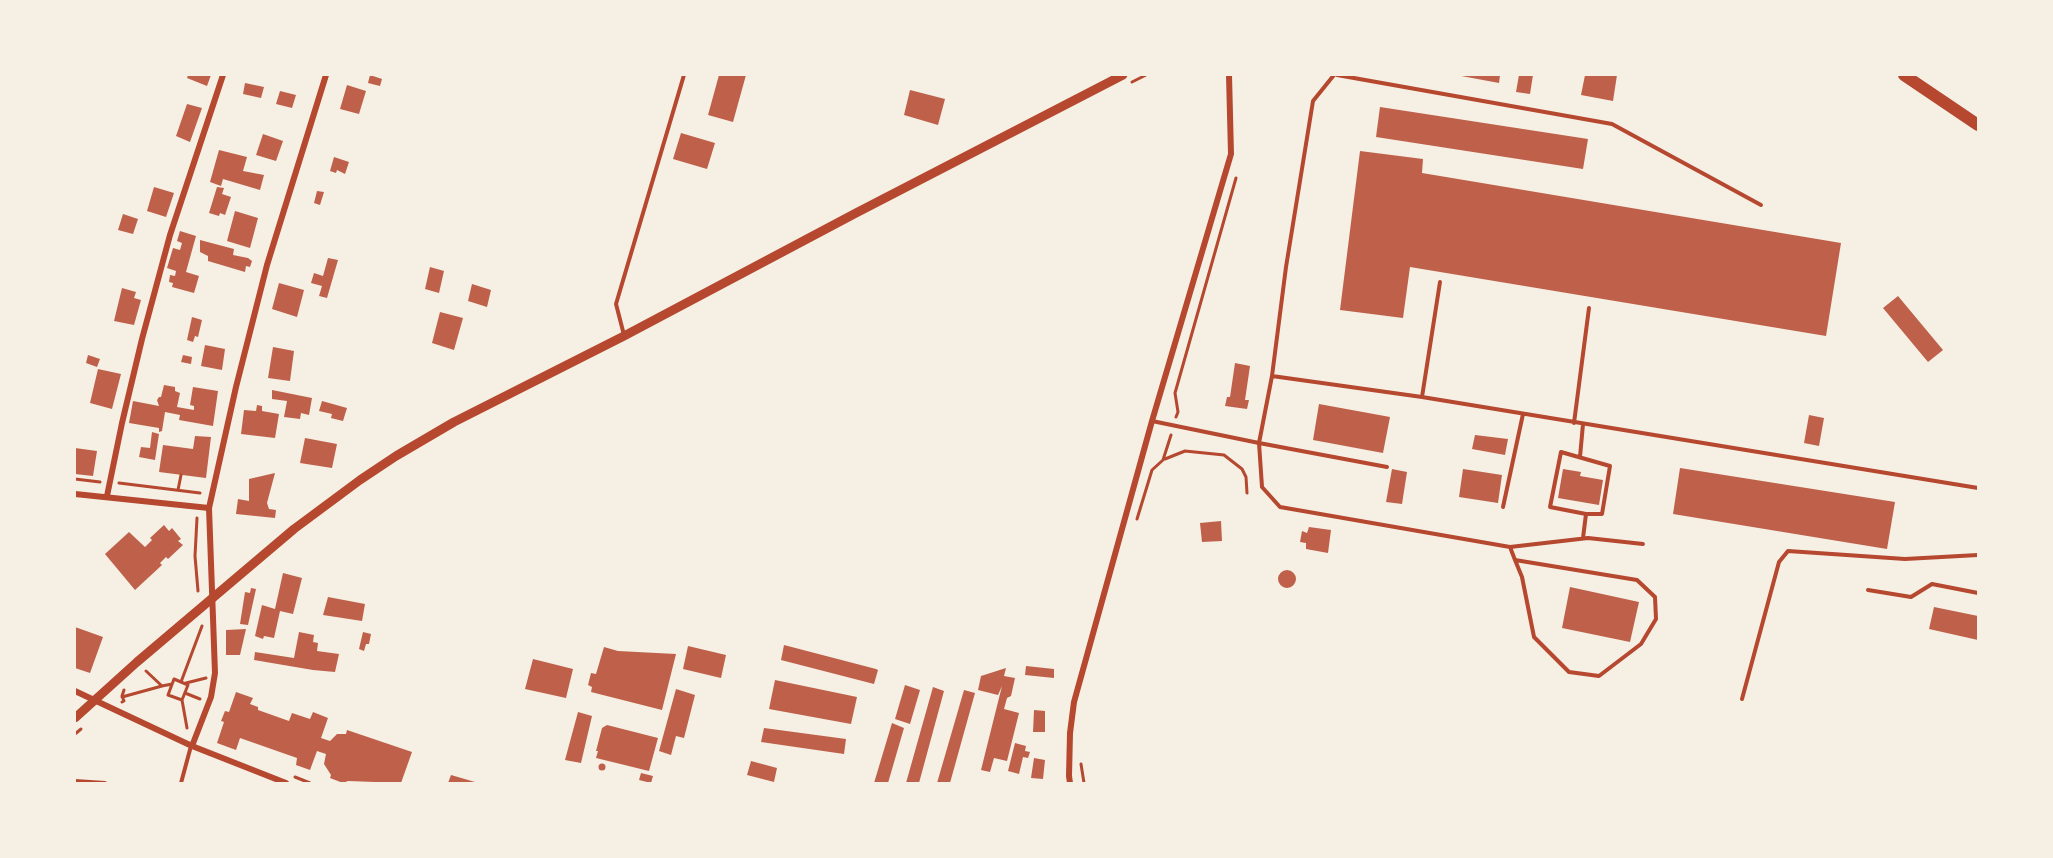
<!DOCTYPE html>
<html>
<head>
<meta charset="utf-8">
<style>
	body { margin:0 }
	#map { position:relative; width:2053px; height:858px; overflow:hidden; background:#f6efe4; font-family:Inter,sans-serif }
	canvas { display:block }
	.frame { position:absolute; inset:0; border:76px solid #f6efe4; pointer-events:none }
</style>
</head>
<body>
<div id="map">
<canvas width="2053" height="858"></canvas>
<div class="frame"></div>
</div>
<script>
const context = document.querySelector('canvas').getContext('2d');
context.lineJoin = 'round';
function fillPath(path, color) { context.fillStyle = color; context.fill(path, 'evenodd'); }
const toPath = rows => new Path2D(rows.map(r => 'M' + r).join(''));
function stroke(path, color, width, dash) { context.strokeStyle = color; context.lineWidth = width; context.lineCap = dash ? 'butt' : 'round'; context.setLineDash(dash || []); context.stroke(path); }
fillPath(toPath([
	[188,75,211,75,207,86,187,78],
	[370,75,382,79,380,86,368,83],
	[719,75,746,75,733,122,708,115],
	[1456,75,1500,75,1499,83],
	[1519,75,1533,75,1530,94,1516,92],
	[1585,75,1617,75,1613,101,1581,95],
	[245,83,264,87,261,98,243,94],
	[347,85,366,91,359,114,340,109],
	[910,90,945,99,938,125,904,115],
	[280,91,296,95,292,108,276,104],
	[187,104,202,108,190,142,176,136],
	[1380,107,1588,139,1583,169,1376,137],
	[681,133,715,143,707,169,673,159],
	[263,134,283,141,276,161,256,155],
	[219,150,247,157,243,171,264,175,260,190,223,179,221,186,210,182],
	[1360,151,1423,159,1422,173,1841,243,1826,336,1410,267,1403,318,1340,310],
	[334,157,349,162,345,174,337,170,336,173,330,171],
	[154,187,174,193,166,217,147,211],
	[217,187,224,188,222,194,231,197,225,215,220,213,219,216,209,213],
	[317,191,324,192,320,205,314,203],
	[235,211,258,218,250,248,227,241],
	[123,214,138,219,133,234,118,230],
	[180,231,196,236,186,272,199,276,194,293,172,287,173,283,169,282,170,275,175,276,176,271,167,268,173,248,180,250,182,243,177,241],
	[200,240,234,249,233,255,248,258,252,261,250,267,246,266,245,272,208,261,208,256,200,252],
	[328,258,338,260,327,298,319,296,322,286,311,283,314,273,323,276],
	[430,267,444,271,439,293,425,289],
	[279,283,304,290,297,317,272,309],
	[472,284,491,290,487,307,468,301],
	[122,288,136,292,134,298,141,300,134,325,114,321],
	[1898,296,1943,350,1928,362,1883,308],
	[440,312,463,318,454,350,432,343],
	[192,317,202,320,198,337,195,336,193,342,187,340],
	[205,345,225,349,222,370,201,366],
	[273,347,294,351,290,381,268,378],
	[88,355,100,359,97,367,86,363],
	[183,355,192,357,191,364,181,362],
	[1235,363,1250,366,1245,400,1249,400,1247,409,1225,406,1227,397,1230,397],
	[98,369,121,374,112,409,90,403],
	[164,385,175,387,175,391,180,393,177,407,194,410,194,406,190,405,193,387,218,391,213,426,179,420,180,415,165,412,162,431,159,432,159,428,129,423,133,401,159,406,157,400,159,397,161,397],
	[272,390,312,398,309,415,301,413,300,419,284,417,287,401,272,399],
	[322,401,347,408,343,421,331,418,332,414,319,411],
	[1319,404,1390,417,1383,453,1313,440],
	[257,405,262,406,262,411,279,414,275,438,241,434,244,410,256,411],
	[1809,415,1824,418,1819,446,1804,443],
	[152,432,159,434,155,460,139,457,141,447,150,448],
	[1475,435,1508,439,1505,455,1472,449],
	[195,436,211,437,206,478,159,472,163,445,193,449],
	[305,438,337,444,332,468,300,463],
	[75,448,97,451,93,476,75,474],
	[1680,468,1895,502,1887,549,1673,514],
	[1392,469,1407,472,1402,504,1386,502],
	[1463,469,1502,475,1498,503,1459,497],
	[1563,469,1581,472,1580,476,1603,480,1599,505,1558,498],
	[275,473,267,503,269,509,276,510,275,518,236,514,238,499,249,501,249,479],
	[1221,521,1222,541,1202,542,1200,523],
	[164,525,169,531,172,528,181,539,178,541,183,545,168,559,166,557,160,563,162,565,135,590,105,554,129,532,145,547,152,540,150,538],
	[1309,527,1331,530,1328,553,1306,549,1306,543,1300,542,1302,531,1307,533],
	'1278 579a9 9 0 1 1 18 0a9 9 0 1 1-18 0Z',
	[283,573,302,578,293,614,280,611,274,638,264,636,263,639,255,636,262,605,275,609],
	[1570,587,1639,602,1630,642,1562,628],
	[251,588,256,589,248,625,240,624,245,592,250,593],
	[328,597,365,604,362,621,323,615],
	[1934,607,1978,616,1978,640,1929,629],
	[75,627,103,637,90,673,75,668],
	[246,629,240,655,226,655,226,630],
	[299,632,314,635,313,642,318,643,317,651,339,654,335,672,313,670,254,660,255,652,294,658],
	[363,632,371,634,369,644,366,644,364,651,359,649],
	[784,645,876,669,878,670,874,684,781,660],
	[688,646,726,655,721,678,683,669],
	[604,647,618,651,676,654,662,710,591,692,592,687,588,685,591,673,596,674],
	[533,659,573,669,566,698,525,689],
	[1026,666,1054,669,1054,678,1025,675],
	[1006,668,1004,676,1015,678,1011,696,1007,698,1004,709,1019,713,1007,761,994,758,990,772,981,770,1002,686,998,695,978,690,981,676],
	[775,680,857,697,851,724,769,709],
	[905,685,920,690,910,724,895,719],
	[933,687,944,691,919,783,906,783],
	[676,689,695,695,684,738,676,736,671,755,659,751],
	[964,690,975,693,950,783,937,783],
	[236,692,253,698,250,704,258,707,258,710,289,721,292,713,310,719,313,712,328,718,321,738,330,741,337,734,346,734,347,730,412,752,401,783,348,781,343,783,330,778,331,775,324,764,326,754,317,751,310,770,296,765,297,758,240,738,236,750,217,743,224,722,221,721,225,711,229,712],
	[1034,710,1045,711,1045,732,1033,732],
	[578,712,592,716,581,763,565,760],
	[892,723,904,728,888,783,874,783],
	[607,725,658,738,649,771,596,758,598,751,596,751,602,728],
	[764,728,846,739,844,754,761,742],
	[1015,743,1026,746,1025,751,1030,752,1028,758,1023,757,1019,774,1008,771],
	[1034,758,1045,760,1043,779,1031,778],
	[751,761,777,768,774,782,747,775],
	'598.5 767a3.5 3.5 0 1 1 7 0a3.5 3.5 0 1 1-7 0Z',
	[641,773,653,776,651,783,639,780],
	[451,775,475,782,475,783,448,783]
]), '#bf614a');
stroke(toPath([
	[1132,82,1146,75],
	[1176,417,1178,412,1175,393,1236,178],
	[1165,459,1185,451,1224,455,1242,469,1246,477,1247,493],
	[75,479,100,482],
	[119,483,200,493],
	[178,490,181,475],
	[197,518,195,556,198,591],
	[1137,519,1152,470,1163,460,1171,435],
	[146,671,162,686,172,684],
	[174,679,188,685,182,700,168,695,174,679],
	[181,682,202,626],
	[186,683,206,678],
	[185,693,200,699],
	[122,697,162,686],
	[182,700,187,728],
	[122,702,124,701,122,696,124,690],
	[75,734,81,729],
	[1081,764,1084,783],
	[295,777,310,783]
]), '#b5482f', 3);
stroke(toPath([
	[1334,75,1313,101,1286,267,1272,376,1259,443,1387,467],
	[1337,75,1612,124,1761,205],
	[624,335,616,304,684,75],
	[1272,376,1422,397,1978,488],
	[1422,397,1440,282],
	[1152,421,1259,443,1262,487,1280,507,1510,547,1588,538,1643,544],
	[1574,423,1589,308],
	[1580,457,1583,424],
	[1503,507,1523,414],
	[1583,538,1586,514,1550,507,1561,452,1610,466,1602,514,1586,514],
	[1510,547,1515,560,1522,577,1534,637,1569,672,1599,676,1641,644,1656,619,1655,597,1637,580,1515,560],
	[1868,590,1911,597,1932,584,1978,593],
	[1742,699,1779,562,1788,551,1905,559,1978,555],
	[75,781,105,783],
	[181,783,191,746]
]), '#b5482f', 4);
stroke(toPath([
	[75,494,209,508],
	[107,496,122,423,142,339,170,235,223,75],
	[75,691,192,746,286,783],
	[192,746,211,697,215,673,209,508,236,387,267,265,326,75],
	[1070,783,1069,776,1070,733,1074,702,1152,421,1231,154,1229,75]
]), '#b5482f', 6);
stroke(toPath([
	[75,718,137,662,294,529,360,480,396,456,454,422,624,336,856,213,1123,75]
]), '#b5482f', 9);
stroke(toPath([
	[1904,75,1978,125]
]), '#b5482f', 12);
</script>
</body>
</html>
